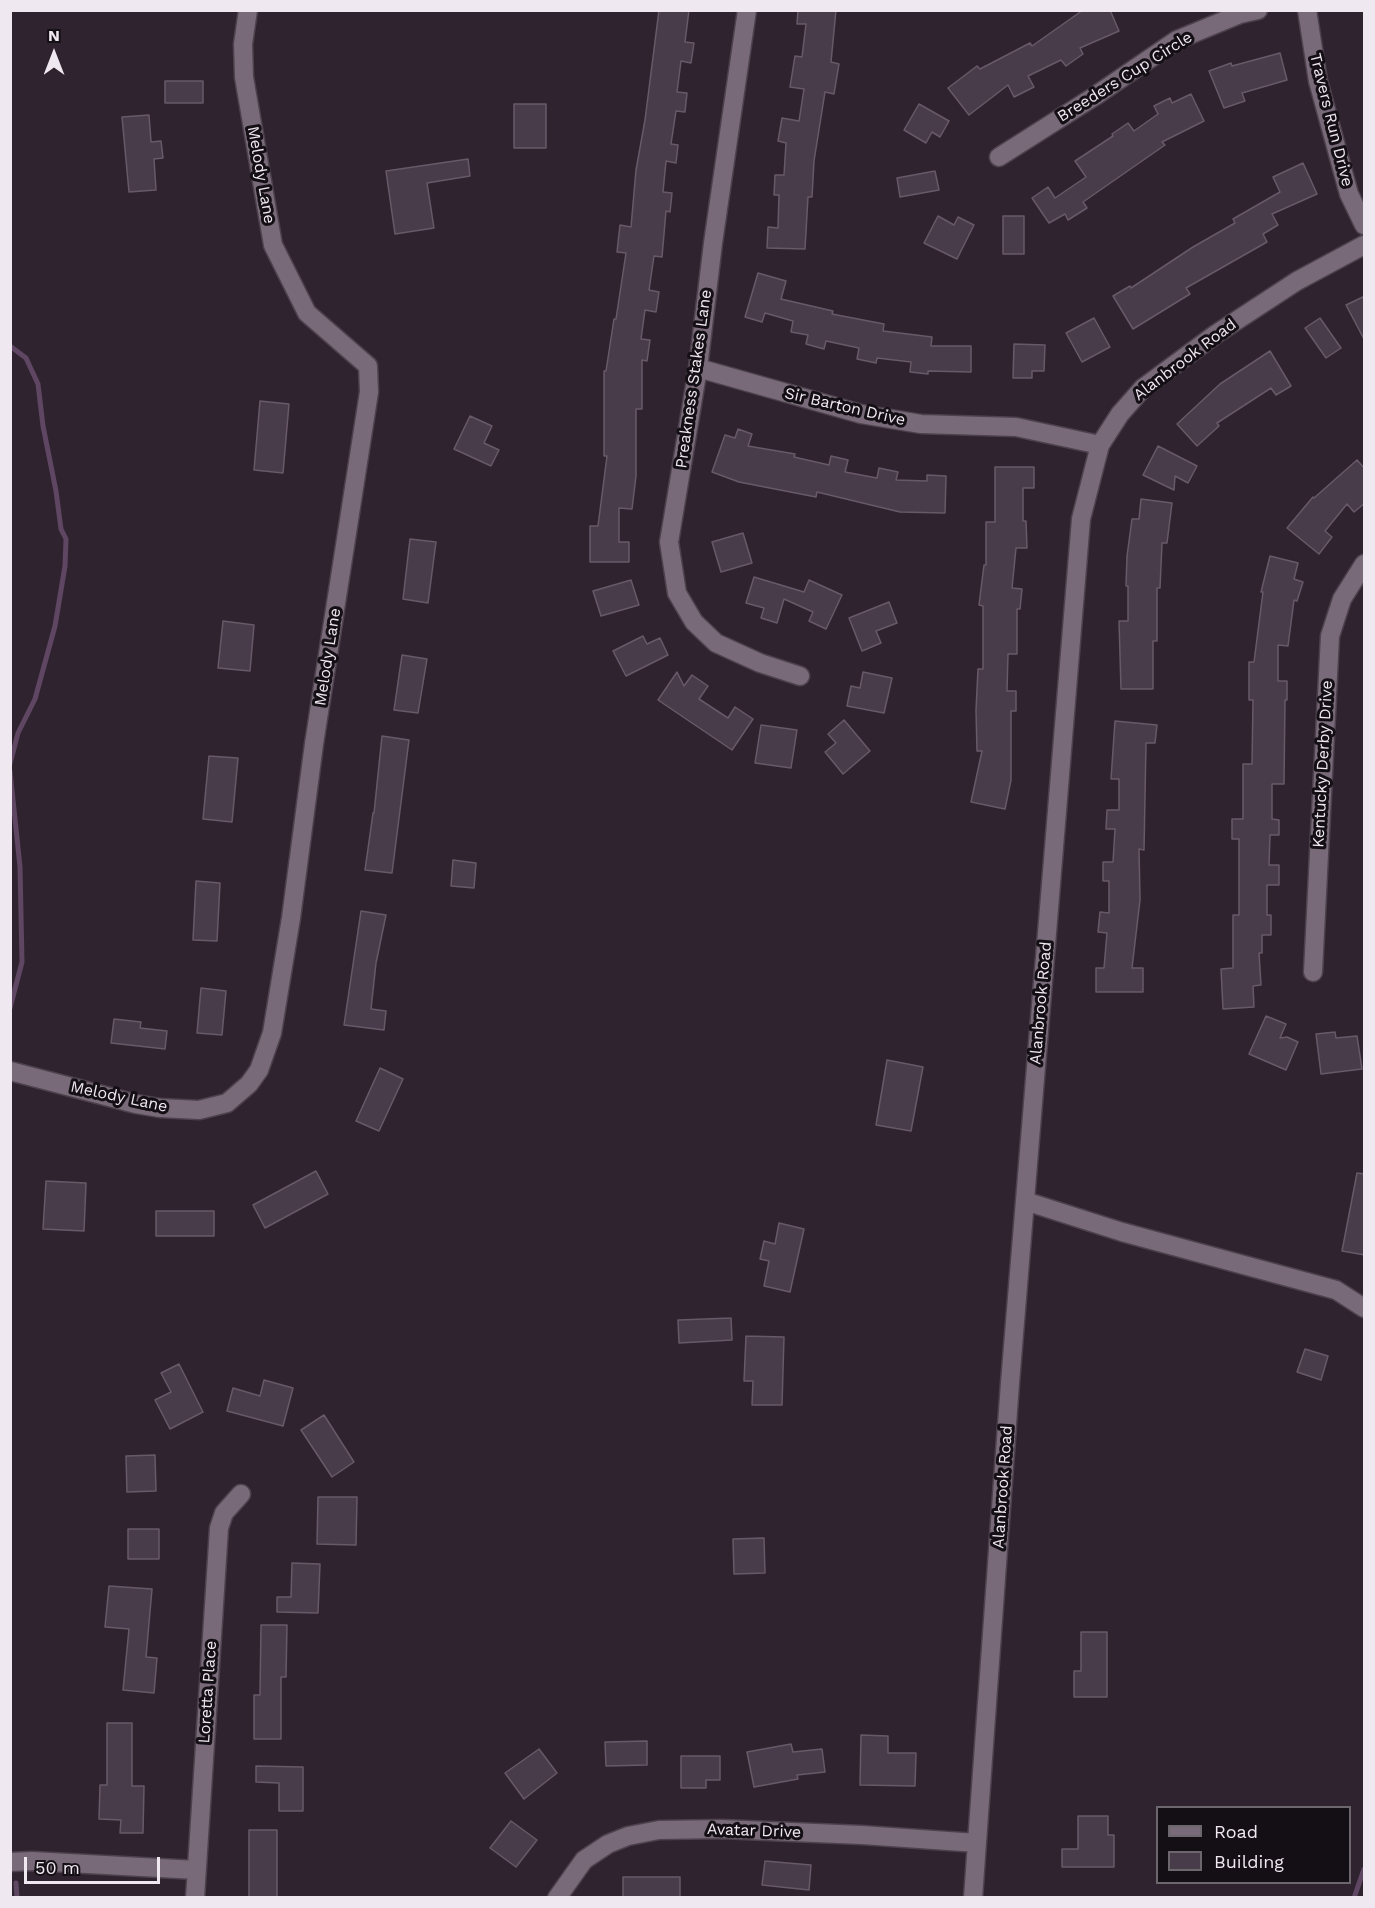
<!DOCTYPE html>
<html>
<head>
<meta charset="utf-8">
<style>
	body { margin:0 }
	#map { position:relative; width:1375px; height:1908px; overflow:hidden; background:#302330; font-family:"Work Sans",sans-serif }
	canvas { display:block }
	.frame { position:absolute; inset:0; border:12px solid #f0e8f1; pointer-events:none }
	.legend { position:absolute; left:1156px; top:1806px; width:195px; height:78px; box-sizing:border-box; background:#140f15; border:2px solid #6c666d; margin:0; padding:8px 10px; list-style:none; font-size:18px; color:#f0e8f1 }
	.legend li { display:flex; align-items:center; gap:12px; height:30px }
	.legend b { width:30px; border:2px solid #6c666d }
	.north { position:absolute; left:24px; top:24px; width:60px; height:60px; -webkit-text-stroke:4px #140f15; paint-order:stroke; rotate:0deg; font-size:16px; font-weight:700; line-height:24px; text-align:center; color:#f0e8f1 }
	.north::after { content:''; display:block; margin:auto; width:21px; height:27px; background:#f0e8f1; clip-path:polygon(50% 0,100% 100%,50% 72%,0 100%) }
	.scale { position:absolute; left:24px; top:1857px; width:136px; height:27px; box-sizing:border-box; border:3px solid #f0e8f1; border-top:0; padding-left:8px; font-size:18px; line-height:21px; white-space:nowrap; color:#f0e8f1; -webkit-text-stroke:4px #140f15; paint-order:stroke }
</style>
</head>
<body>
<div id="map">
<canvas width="1375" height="1908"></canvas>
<div class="frame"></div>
<ul class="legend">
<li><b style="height:8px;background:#786a79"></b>Road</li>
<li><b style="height:16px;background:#493c4a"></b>Building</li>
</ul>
<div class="north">N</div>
<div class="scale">50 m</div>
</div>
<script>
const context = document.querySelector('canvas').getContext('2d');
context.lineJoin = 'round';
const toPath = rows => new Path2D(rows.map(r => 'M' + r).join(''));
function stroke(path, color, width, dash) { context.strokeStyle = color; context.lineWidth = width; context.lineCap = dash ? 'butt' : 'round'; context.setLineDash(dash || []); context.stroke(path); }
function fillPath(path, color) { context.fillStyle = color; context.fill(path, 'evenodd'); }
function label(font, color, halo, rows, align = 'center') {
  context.font = font + ' "Work Sans",sans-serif'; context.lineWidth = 6; context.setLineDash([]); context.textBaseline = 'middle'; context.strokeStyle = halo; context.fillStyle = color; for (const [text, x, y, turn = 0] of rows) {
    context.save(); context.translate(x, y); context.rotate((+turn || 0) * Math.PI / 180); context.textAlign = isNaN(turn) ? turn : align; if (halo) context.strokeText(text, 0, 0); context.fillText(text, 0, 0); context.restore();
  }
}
stroke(toPath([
	[10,346,26,358,38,384,43,426,56,491,61,529,66,539,65,566,55,626,35,699,18,733,10,764],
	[10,771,20,867,22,962,10,1008],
	[16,1883,17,1898],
	[1354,1898,1364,1869]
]), '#5f4662', 5);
const building = toPath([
	[659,10,689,10,685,42,694,43,691,63,681,61,677,92,687,93,685,112,676,111,671,144,678,145,676,163,666,161,663,192,672,193,670,212,666,211,662,257,654,256,649,290,659,292,656,312,645,310,641,339,650,340,647,361,642,360,642,409,636,409,636,476,632,509,619,508,619,542,629,542,629,562,590,562,590,526,598,526,607,456,604,456,604,371,606,371,614,319,616,319,626,253,617,252,620,225,631,227,636,170,645,120,659,10],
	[798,10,836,10,831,62,839,64,834,94,825,92,814,161,812,197,808,197,805,249,767,248,768,227,778,228,779,195,774,195,775,175,784,175,786,143,778,141,782,118,799,121,804,89,790,87,795,56,802,57,806,24,797,24,798,10],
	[1083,10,1110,10,1119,31,1080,48,1083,54,1066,66,1061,60,1028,76,1034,87,1014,97,1008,85,969,115,948,88,977,66,980,69,1030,43,1032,46,1083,10],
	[1280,53,1287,80,1242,93,1245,101,1224,108,1209,71,1231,63,1232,66,1280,53],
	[165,81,203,81,203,103,165,103,165,81],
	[1191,94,1204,121,1162,142,1165,145,1083,202,1087,208,1068,220,1065,214,1049,223,1032,198,1048,187,1055,198,1086,177,1075,161,1113,136,1112,134,1128,123,1134,131,1158,114,1154,106,1170,98,1172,103,1191,94],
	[514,104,546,104,546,148,514,148,514,104],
	[919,104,949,121,940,137,932,132,926,143,904,130,919,104],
	[149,115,151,142,161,141,163,158,154,159,156,190,129,192,122,117,149,115],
	[468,159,470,176,427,183,434,228,395,234,386,171,468,159],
	[1303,163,1317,194,1272,214,1278,225,1263,234,1267,242,1186,288,1190,294,1133,329,1113,296,1130,286,1131,288,1193,247,1235,223,1233,219,1280,192,1273,177,1303,163],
	[935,171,939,190,900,197,897,178,935,171],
	[938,216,954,225,958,217,974,225,957,259,924,243,938,216],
	[1003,216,1024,216,1024,254,1003,254,1003,216],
	[758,273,786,281,781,299,833,311,832,314,884,324,883,331,932,337,931,346,971,346,971,372,928,371,928,374,910,372,911,362,877,358,876,363,857,359,859,348,826,341,824,349,806,344,808,335,791,332,793,321,765,313,762,322,745,317,758,273],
	[1365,296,1365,341,1346,305,1365,296],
	[1094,318,1110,347,1082,362,1066,333,1094,318],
	[1320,318,1341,348,1326,358,1305,328,1320,318],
	[1014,344,1045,345,1044,371,1032,371,1032,378,1013,378,1014,344],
	[1270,351,1291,386,1276,395,1271,388,1217,423,1219,426,1197,446,1177,424,1220,384,1270,351],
	[260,401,289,404,283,473,254,470,260,401],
	[470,416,492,426,484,443,499,450,491,466,454,449,470,416],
	[738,429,752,434,748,446,795,454,794,457,829,465,831,456,848,460,845,472,877,478,879,468,898,472,896,480,927,481,927,475,946,476,945,513,900,512,817,492,816,497,739,482,712,472,725,435,735,438,738,429],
	[1158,446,1197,466,1188,483,1175,476,1174,490,1143,475,1158,446],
	[1357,460,1365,469,1365,503,1354,512,1347,504,1325,531,1332,537,1319,554,1287,528,1313,497,1314,498,1357,460],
	[995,467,1034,467,1034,488,1023,488,1023,521,1026,521,1027,548,1016,548,1012,588,1022,589,1020,609,1017,609,1017,654,1008,654,1007,691,1016,691,1016,711,1011,711,1011,780,1005,809,971,802,982,751,977,751,976,710,978,669,983,669,983,606,979,605,984,565,986,565,986,522,995,522,995,467],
	[1141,499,1172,503,1167,543,1162,543,1160,588,1157,588,1157,641,1153,641,1153,689,1121,689,1119,621,1128,621,1128,586,1126,586,1127,556,1132,519,1139,519,1141,499],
	[743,533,752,563,721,572,712,542,743,533],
	[410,539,436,542,428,603,403,599,410,539],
	[1270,556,1298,563,1294,579,1303,582,1297,601,1294,600,1288,646,1278,645,1278,681,1287,681,1287,700,1285,700,1284,784,1272,784,1272,819,1279,820,1279,835,1270,835,1269,865,1279,865,1279,885,1267,885,1267,915,1271,915,1271,935,1262,935,1262,953,1259,953,1261,985,1253,986,1254,1007,1223,1009,1221,969,1233,968,1233,915,1239,915,1239,839,1232,839,1232,819,1243,819,1243,764,1252,764,1253,700,1249,700,1249,662,1254,662,1263,592,1261,592,1270,556],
	[754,577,804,592,809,580,842,595,826,629,809,621,813,612,784,599,777,623,761,618,764,608,746,603,754,577],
	[631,580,639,605,601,616,593,591,631,580],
	[889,602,897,623,876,631,881,643,862,651,849,618,889,602],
	[223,621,254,625,250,671,218,668,223,621],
	[643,636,647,644,660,638,668,655,626,676,613,651,643,636],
	[402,655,427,659,418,713,394,710,402,655],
	[677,672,684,686,692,675,708,686,699,699,728,718,735,707,753,719,732,750,658,700,677,672],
	[863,672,892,678,884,713,847,706,851,686,860,688,863,672],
	[844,720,870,751,843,774,825,752,836,743,828,734,844,720],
	[1115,721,1157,725,1155,743,1146,743,1144,850,1139,849,1140,900,1132,968,1143,968,1143,992,1096,992,1096,968,1104,968,1107,933,1098,932,1100,912,1109,913,1109,881,1103,881,1103,862,1113,862,1115,829,1106,829,1107,810,1119,810,1119,779,1111,779,1115,721],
	[761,725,797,730,791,768,755,763,761,725],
	[382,736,409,740,392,873,365,870,373,813,374,813,382,736],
	[209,756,238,758,232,822,203,819,209,756],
	[453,860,476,863,474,888,451,886,453,860],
	[196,881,220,883,217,941,193,940,196,881],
	[361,911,386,915,376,963,371,1009,386,1011,384,1030,344,1025,361,911],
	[201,988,226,991,222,1035,197,1033,201,988],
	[1266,1016,1286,1024,1280,1038,1287,1037,1298,1042,1286,1070,1249,1054,1266,1016],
	[114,1019,141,1022,140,1028,167,1031,165,1049,111,1043,114,1019],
	[1335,1032,1336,1038,1357,1036,1362,1069,1321,1074,1316,1034,1335,1032],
	[887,1060,923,1067,911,1131,876,1125,887,1060],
	[380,1068,403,1079,379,1131,356,1121,380,1068],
	[316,1171,328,1194,265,1228,253,1205,316,1171],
	[1357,1173,1365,1174,1365,1255,1342,1251,1357,1173],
	[46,1181,86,1183,84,1231,43,1229,46,1181],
	[156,1211,214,1211,214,1236,156,1236,156,1211],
	[779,1223,804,1229,790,1292,764,1286,769,1261,760,1259,764,1241,775,1244,779,1223],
	[731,1318,732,1340,679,1343,678,1320,731,1318],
	[746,1336,784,1337,782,1405,752,1405,753,1381,744,1381,746,1336],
	[1305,1349,1328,1356,1321,1380,1297,1372,1305,1349],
	[179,1364,203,1412,170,1429,155,1400,171,1392,161,1373,179,1364],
	[264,1380,293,1388,283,1426,227,1411,233,1388,260,1396,264,1380],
	[324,1415,354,1462,332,1477,301,1430,324,1415],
	[155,1455,156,1491,127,1492,126,1456,155,1455],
	[318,1497,357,1497,356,1545,317,1544,318,1497],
	[128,1529,159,1529,159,1559,128,1559,128,1529],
	[764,1538,765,1573,734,1574,733,1539,764,1538],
	[292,1563,320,1564,318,1613,277,1612,277,1597,291,1597,292,1563],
	[109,1586,152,1589,146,1657,157,1658,154,1693,123,1690,129,1629,105,1627,109,1586],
	[261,1625,287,1625,286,1677,281,1677,281,1739,254,1739,254,1695,260,1695,261,1625],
	[1081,1632,1107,1632,1107,1697,1074,1697,1074,1671,1081,1671,1081,1632],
	[107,1723,132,1723,132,1786,144,1786,143,1833,120,1833,121,1820,99,1819,100,1785,107,1785,107,1723],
	[861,1735,888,1736,888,1753,916,1753,915,1786,860,1785,861,1735],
	[647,1741,647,1765,606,1766,605,1742,647,1741],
	[791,1744,793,1752,822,1749,825,1772,797,1775,798,1779,754,1787,747,1752,791,1744],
	[539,1749,557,1773,524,1799,505,1773,539,1749],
	[681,1756,720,1756,720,1780,706,1780,706,1788,681,1788,681,1756],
	[256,1766,303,1767,303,1811,279,1811,279,1783,256,1782,256,1766],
	[1078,1816,1108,1816,1108,1835,1114,1835,1114,1867,1062,1867,1062,1849,1078,1849,1078,1816],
	[511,1821,537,1840,516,1867,490,1848,511,1821],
	[249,1830,277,1830,277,1898,249,1898,249,1830],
	[765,1861,811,1865,809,1890,762,1885,765,1861],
	[623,1877,680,1877,680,1898,623,1898,623,1877]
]);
fillPath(building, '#493c4a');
stroke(building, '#685968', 1.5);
const minor = toPath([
	[747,10,713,243,698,368,669,542,677,593,694,622,716,643,760,663,800,676],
	[1307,10,1318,81,1349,194,1364,225],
	[999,157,1095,96,1177,40,1240,14,1258,10],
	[698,368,861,414,921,424,1016,427,1100,445],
	[1313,972,1330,636,1342,599,1364,564],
	[10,1071,136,1104,160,1108,199,1110,227,1103,249,1084,259,1070,272,1033,291,918,314,744,369,392,368,366,307,313,273,245,244,77,243,44,248,10],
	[1025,1201,1122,1232,1336,1290,1364,1308],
	[10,1862,32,1861,196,1870],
	[195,1898,219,1528,224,1513,241,1494],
	[557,1898,584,1860,608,1844,628,1836,659,1830,722,1829,862,1835,977,1843],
	[973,1898,1010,1383,1081,519,1100,445,1120,414,1143,388,1216,334,1297,281,1364,245]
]);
stroke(minor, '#4c414c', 21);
stroke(minor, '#786a79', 18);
label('16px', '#f0e8f1', '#140f15', [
	["Breeders Cup Circle",1125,77,-32],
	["Travers Run Drive",1331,120,76],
	["Melody Lane",261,175,80],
	["Alanbrook Road",1185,360,-37],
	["Preakness Stakes Lane",694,379,-82],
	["Sir Barton Drive",845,407,13],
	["Melody Lane",328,657,-81],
	["Kentucky Derby Drive",1323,764,-87],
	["Alanbrook Road",1041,1003,-85],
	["Melody Lane",119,1097,12],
	["Alanbrook Road",1003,1487,-86],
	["Loretta Place",208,1692,-86],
	["Avatar Drive",754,1831,2]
]);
</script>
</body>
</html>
